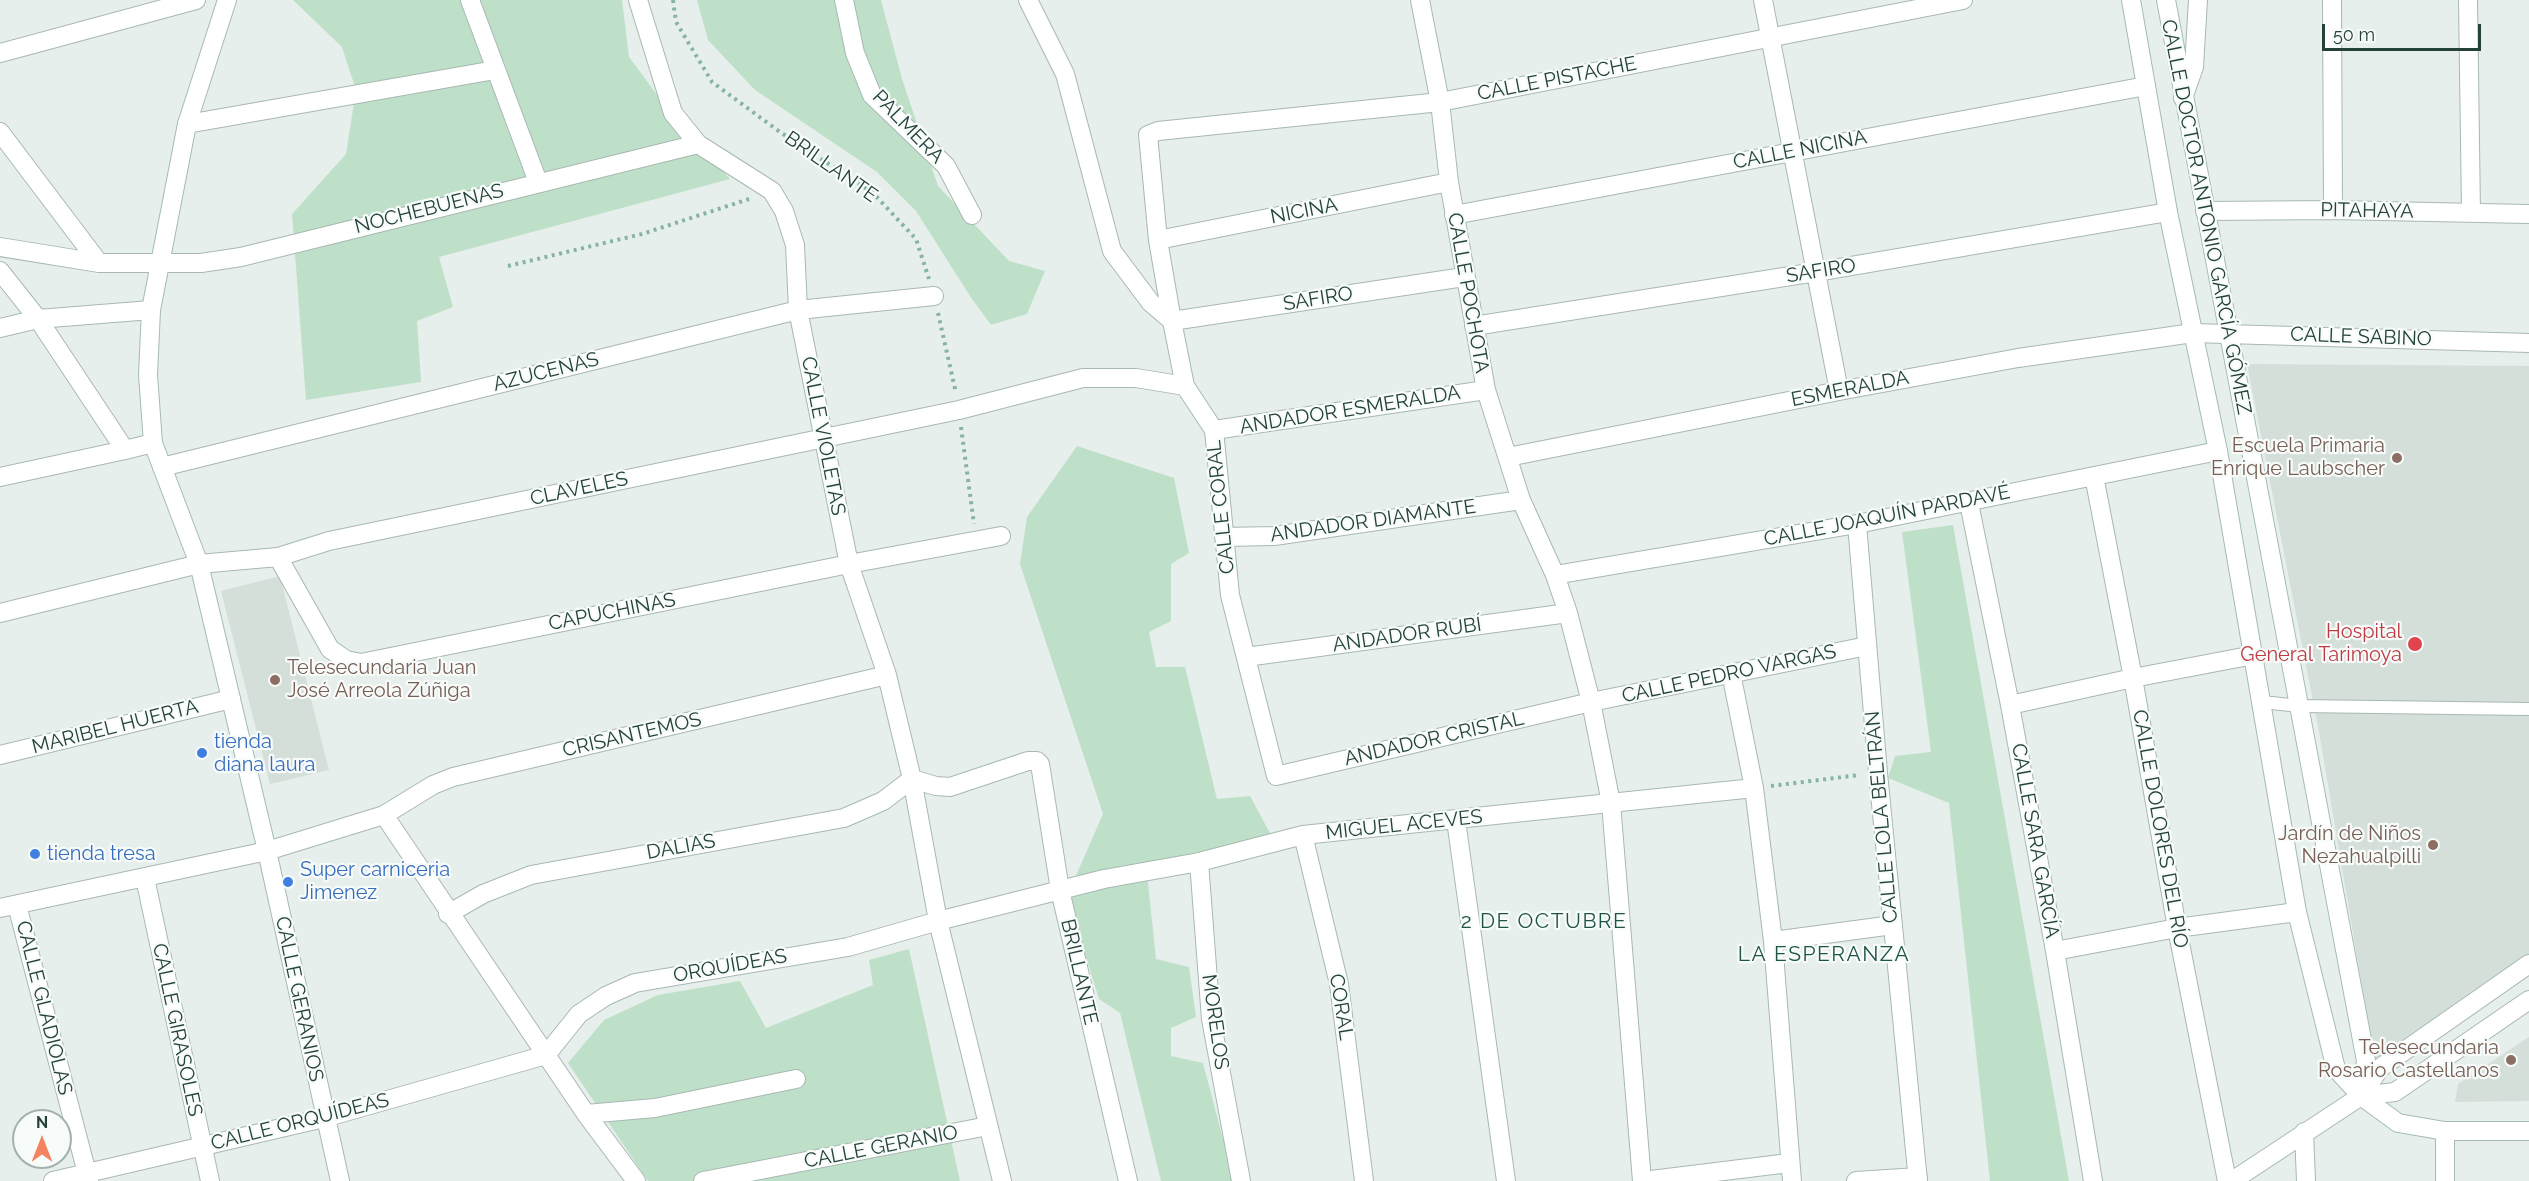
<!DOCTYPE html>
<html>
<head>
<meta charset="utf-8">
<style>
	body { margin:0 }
	#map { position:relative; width:2529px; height:1181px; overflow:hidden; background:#e6efeb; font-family:Raleway,sans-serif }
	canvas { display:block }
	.north { position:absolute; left:12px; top:1109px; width:60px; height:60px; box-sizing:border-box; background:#f7fbf9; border:2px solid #a3b1ad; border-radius:50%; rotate:0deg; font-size:16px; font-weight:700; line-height:24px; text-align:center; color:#24423a }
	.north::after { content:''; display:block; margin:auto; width:21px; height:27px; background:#f4845f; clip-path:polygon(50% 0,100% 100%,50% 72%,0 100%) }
	.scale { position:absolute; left:2322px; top:24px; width:159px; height:27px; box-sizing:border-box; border:3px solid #24423a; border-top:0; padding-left:8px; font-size:18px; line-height:21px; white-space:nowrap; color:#24423a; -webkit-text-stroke:4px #f7fbf9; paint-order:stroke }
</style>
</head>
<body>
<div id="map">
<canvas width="2529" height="1181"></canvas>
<div class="north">N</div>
<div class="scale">50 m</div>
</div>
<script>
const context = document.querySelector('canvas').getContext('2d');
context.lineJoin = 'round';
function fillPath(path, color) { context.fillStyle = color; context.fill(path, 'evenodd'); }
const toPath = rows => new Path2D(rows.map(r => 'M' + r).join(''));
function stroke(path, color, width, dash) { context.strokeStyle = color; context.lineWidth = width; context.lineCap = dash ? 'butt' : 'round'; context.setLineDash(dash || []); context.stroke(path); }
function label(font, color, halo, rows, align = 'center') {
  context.font = font + ' Raleway,sans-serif'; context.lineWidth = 4.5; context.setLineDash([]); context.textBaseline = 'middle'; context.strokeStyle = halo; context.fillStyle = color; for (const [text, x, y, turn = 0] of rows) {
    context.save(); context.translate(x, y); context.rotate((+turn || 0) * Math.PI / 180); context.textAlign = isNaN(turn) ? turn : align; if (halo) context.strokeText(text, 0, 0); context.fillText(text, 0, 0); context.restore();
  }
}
fillPath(toPath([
	[2247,364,2529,366,2529,957,2375,1063,2319,732],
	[280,576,329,770,270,784,221,591],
	[2529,1037,2529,1101,2455,1102,2458,1084]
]), '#d4dfda');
fillPath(toPath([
	[293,0,622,0,629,57,672,115,730,179,439,257,453,307,417,321,421,382,306,400,292,214,346,154,356,90,342,47],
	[697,0,881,0,902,79,938,186,1009,261,1045,271,1027,314,991,325,970,296,916,211,877,172,755,90,708,40],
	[1077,446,1174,478,1189,553,1171,564,1171,621,1149,632,1156,667,1185,667,1217,799,1250,796,1271,835,1146,864,1156,959,1189,967,1196,1017,1171,1028,1171,1056,1203,1063,1234,1181,1161,1181,1120,1013,1099,999,1067,896,1103,814,1020,564,1027,517],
	[1953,525,2069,1181,1990,1181,1949,803,1888,778,1895,756,1931,752,1902,532],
	[909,949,960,1181,648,1181,568,1063,604,1020,658,995,740,981,766,1028,873,985,869,960]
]), '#bfe0c8');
const lane = toPath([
	[2262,702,2300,706,2529,709]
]);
const street = toPath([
	[470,0,538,182],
	[638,0,673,113,698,144,772,191,784,211,795,245,798,310,849,564,887,675,912,779,938,921,1002,1181],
	[844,0,855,53,872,95,946,166,972,215],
	[1028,0,1065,74,1112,251,1151,303,1172,321,1464,277],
	[1420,0,1440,102,1449,182,1486,390,1521,500,1555,575,1568,613,1591,702,1611,803,1642,1181],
	[1763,0,1839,391],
	[2332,0,2333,210],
	[2468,0,2471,213],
	[0,53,196,0],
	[2183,98,2194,67,2198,0],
	[187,124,495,70],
	[0,132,99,263],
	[2205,211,2333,210,2529,214],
	[1454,215,2146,86],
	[1158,240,1449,182],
	[0,247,99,263,201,263,241,257,698,144],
	[0,271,38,319,125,450,153,443],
	[1474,326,1816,272,2168,212],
	[0,328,38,319,151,310],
	[1214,430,1486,390],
	[1508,457,1839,391,2018,358,2193,333,2529,343],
	[162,467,798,310,934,296],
	[2094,476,2133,678,2177,928,2227,1181],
	[0,477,125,450],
	[1969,503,2010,705,2055,951,2093,1181],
	[1857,524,1878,773,1918,1181],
	[1224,537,1274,536,1521,500],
	[278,557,330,649,346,660,361,663,849,564,1001,536],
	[1555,575,1857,524,2218,451],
	[0,613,199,564,278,557,329,541,959,410,1083,378,1136,378,1185,386],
	[1867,646,1591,702,1276,776,1230,595,1214,430,1185,386,1172,321,1158,240,1148,135,1158,131,1440,102,1963,0],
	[1246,657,1568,613],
	[1731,673,1754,788,1773,941,1792,1181],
	[2010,705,2133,678,2254,655],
	[0,755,231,699],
	[384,815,586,1114,636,1181],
	[1456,820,1506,1181],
	[1303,835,1339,984,1364,1181],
	[267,851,340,1181],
	[1199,862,1211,1019,1241,1181],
	[145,878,210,1181],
	[17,905,89,1181],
	[0,908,267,851,384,815,433,785,453,777,887,675],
	[448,914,483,894,531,875,844,818,883,801,912,779,936,786,950,787,1028,761,1037,761,1040,764,1060,890,1128,1181],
	[1773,941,1893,925],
	[2055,951,2177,928,2297,912],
	[2361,1096,2395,1092,2529,1000],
	[586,1114,655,1108,796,1079],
	[2445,1131,2445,1181],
	[2304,1132,2306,1181],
	[53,1181,324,1118,546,1055,579,1014,606,996,635,983,848,947,938,921,1104,879,1199,862,1303,835,1754,788],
	[703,1181,988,1126],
	[1643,1181,1789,1163],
	[1856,1181,1918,1177],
	[2232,1181,2361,1096,2380,1068,2529,964]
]);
const secondary = toPath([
	[227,0,187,124,151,310,148,375,153,443,199,564,267,851],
	[2131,0,2168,212,2218,451,2297,912,2336,1069,2361,1096,2398,1123,2445,1131,2529,1131],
	[2166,0,2366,1061,2361,1096]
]);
stroke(lane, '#a8b8b2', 14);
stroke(street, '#a8b8b2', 20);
stroke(secondary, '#a4bbb3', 20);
stroke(toPath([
	[673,0,676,22,712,82,780,132,873,193,916,239,929,279],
	[508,266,642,234,749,199],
	[938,313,956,393],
	[961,427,974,524],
	[1771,786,1859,775]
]), '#86b3a5', 4, [3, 4.5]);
stroke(lane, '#fff', 12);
stroke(street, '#fff', 18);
stroke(secondary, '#fff', 18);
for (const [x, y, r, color] of [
	[2397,458,6,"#8d6e63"],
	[2415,644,8,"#e0444e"],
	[275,680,6,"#8d6e63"],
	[202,753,6,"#3f7fe0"],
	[2433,845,6,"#8d6e63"],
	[35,854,6,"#3f7fe0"],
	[288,882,6,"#3f7fe0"],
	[2511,1060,6,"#8d6e63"]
]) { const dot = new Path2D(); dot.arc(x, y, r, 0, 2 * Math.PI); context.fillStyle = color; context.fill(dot); stroke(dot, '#f7fbf9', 2); }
label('20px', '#24423a', '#f7fbf9', [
	["CALLE PISTACHE",1557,79,-11],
	["PALMERA",908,127,46],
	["CALLE NICINA",1800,150,-11],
	["BRILLANTE",831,167,35],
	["NOCHEBUENAS",429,209,-14],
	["NICINA",1304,211,-11],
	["PITAHAYA",2367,211,1],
	["CALLE DOCTOR ANTONIO GARCÍA GÓMEZ",2206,217,79],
	["SAFIRO",1821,271,-9],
	["CALLE POCHOTA",1468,293,80],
	["SAFIRO",1318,299,-9],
	["CALLE SABINO",2361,337,2],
	["AZUCENAS",546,372,-14],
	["ESMERALDA",1850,389,-11],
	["ANDADOR ESMERALDA",1350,410,-9],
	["CALLE VIOLETAS",823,436,79],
	["CLAVELES",579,489,-12],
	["CALLE CORAL",1221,507,-96],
	["CALLE JOAQUÍN PARDAVÉ",1887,516,-11],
	["ANDADOR DIAMANTE",1373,521,-8],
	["CAPUCHINAS",612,612,-11],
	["ANDADOR RUBÍ",1407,635,-8],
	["CALLE PEDRO VARGAS",1729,674,-12],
	["MARIBEL HUERTA",115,727,-14],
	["CRISANTEMOS",632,735,-13],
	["ANDADOR CRISTAL",1434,739,-13],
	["CALLE LOLA BELTRÁN",1882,817,-95],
	["MIGUEL ACEVES",1404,825,-6],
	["CALLE DOLORES DEL RÍO",2160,829,80],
	["CALLE SARA GARCÍA",2035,841,80],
	["DALIAS",681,847,-10],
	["ORQUÍDEAS",730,966,-10],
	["BRILLANTE",1079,972,77],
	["CALLE GERANIOS",299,999,78],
	["CORAL",1341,1007,81],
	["CALLE GLADIOLAS",44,1008,76],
	["MORELOS",1215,1022,82],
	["CALLE GIRASOLES",177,1030,78],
	["CALLE ORQUÍDEAS",300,1122,-14],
	["CALLE GERANIO",881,1147,-11]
]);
label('20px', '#785e54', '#f7fbf9', [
	["Escuela Primaria",2385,446],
	["Enrique Laubscher",2385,469],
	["Telesecundaria Juan",287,668,"left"],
	["José Arreola Zúñiga",287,691,"left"],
	["Jardín de Niños",2421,834],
	["Nezahualpilli",2421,857],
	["Telesecundaria",2499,1048],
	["Rosario Castellanos",2499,1071]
], 'right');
label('20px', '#be3a42', '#f7fbf9', [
	["Hospital",2402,632],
	["General Tarimoya",2402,655]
], 'right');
label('20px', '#366cbe', '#f7fbf9', [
	["tienda",214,742],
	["diana laura",214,765],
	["tienda tresa",47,854],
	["Super carniceria",300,870],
	["Jimenez",300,893]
], 'left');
context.letterSpacing = '1.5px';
label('21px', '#1f5548', '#f7fbf9', [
	["2 DE OCTUBRE",1544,922],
	["LA ESPERANZA",1824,955]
]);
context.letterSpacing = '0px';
</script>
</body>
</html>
